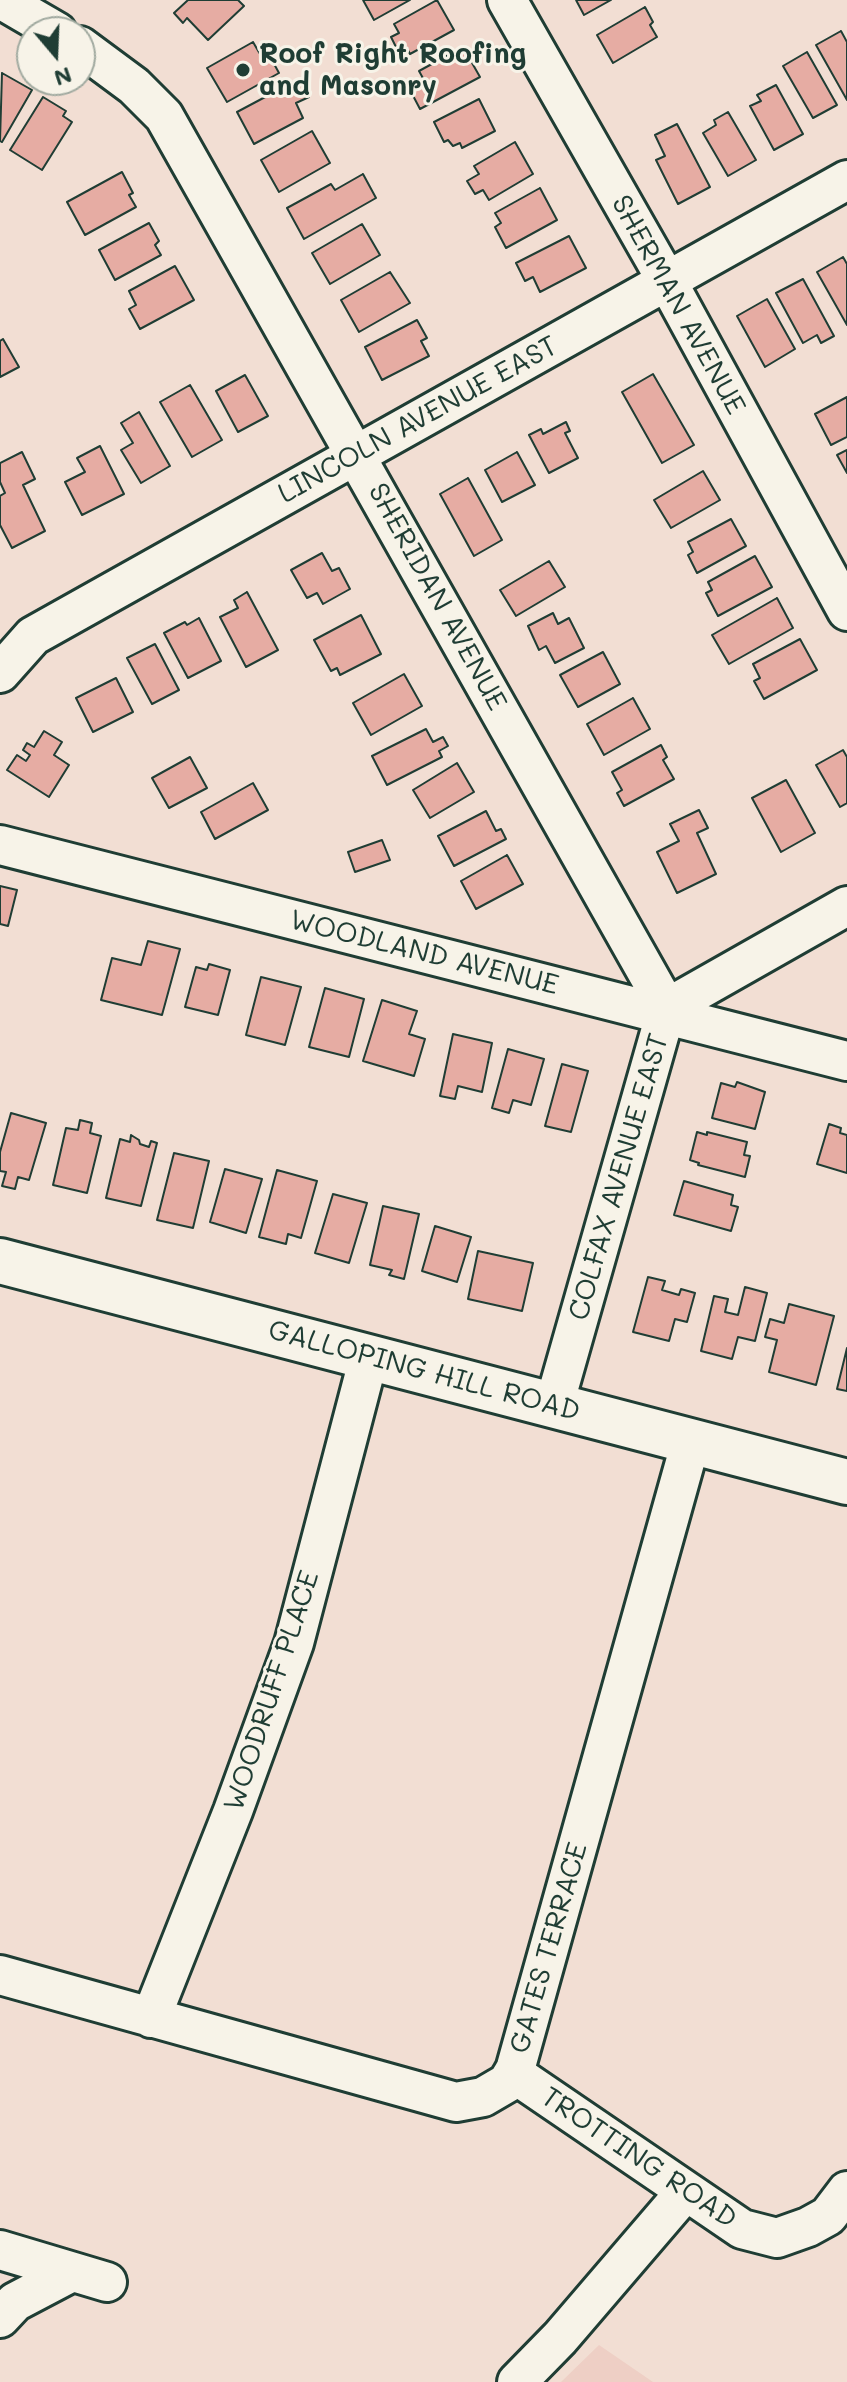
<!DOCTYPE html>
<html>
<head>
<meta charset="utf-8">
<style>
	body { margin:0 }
	#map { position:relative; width:847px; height:2382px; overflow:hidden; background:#f2ded3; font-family:Mali,sans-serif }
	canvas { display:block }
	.north { position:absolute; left:16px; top:16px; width:80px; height:80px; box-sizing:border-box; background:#f7f3e8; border:2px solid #a1aaa0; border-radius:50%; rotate:161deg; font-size:22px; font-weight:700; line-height:32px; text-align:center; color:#1f3d34 }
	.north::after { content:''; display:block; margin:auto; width:28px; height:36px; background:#1f3d34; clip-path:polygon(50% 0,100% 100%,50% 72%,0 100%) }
</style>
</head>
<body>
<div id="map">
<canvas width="847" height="2382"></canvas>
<div class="north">N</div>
</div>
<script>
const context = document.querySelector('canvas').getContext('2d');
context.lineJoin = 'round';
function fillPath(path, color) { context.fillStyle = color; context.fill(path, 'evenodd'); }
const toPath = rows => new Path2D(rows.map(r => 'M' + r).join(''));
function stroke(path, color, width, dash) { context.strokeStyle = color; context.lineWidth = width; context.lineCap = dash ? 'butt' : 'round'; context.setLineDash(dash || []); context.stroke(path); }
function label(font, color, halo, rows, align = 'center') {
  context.font = font + ' Mali,sans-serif'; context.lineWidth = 6; context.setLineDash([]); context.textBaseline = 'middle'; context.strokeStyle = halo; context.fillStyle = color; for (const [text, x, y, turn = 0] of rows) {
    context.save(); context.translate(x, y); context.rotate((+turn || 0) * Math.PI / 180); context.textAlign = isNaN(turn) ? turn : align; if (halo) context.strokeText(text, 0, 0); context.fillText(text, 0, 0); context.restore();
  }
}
fillPath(toPath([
	[599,2345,653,2382,561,2382]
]), '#eecfc5');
const building = toPath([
	[188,0,238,0,244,6,208,40,187,18,183,23,174,13,188,0],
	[363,0,410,0,374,20,363,0],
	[437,0,454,30,410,54,407,48,399,53,391,37,399,33,394,24,437,0],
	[576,0,611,0,584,15,576,0],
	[645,7,653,22,650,25,657,37,613,63,597,35,645,7],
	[841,31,847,42,847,100,816,45,841,31],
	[253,42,260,54,267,51,279,73,227,102,207,68,253,42],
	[463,47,480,77,420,109,409,88,424,80,419,71,463,47],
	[807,52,837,105,813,118,783,66,807,52],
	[2,73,32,90,2,142,0,141,2,73],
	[299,79,309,97,296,103,303,118,254,144,237,112,299,79],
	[776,85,803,134,774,150,750,106,761,101,757,95,776,85],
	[43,97,66,111,63,116,72,122,42,170,10,150,43,97],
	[479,99,495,131,462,148,460,143,453,146,448,140,444,142,434,122,479,99],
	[728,112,756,160,728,176,703,133,716,125,714,120,728,112],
	[677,124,710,187,678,204,656,160,665,156,655,135,677,124],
	[312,131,330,163,279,192,261,160,312,131],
	[515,142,533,174,489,200,483,190,475,194,467,181,479,174,474,166,515,142],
	[122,172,133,193,129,195,136,207,85,235,67,202,122,172],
	[363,174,376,198,304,239,287,208,331,184,335,190,363,174],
	[540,188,557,220,506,248,495,227,501,223,495,213,540,188],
	[149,223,159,241,155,245,161,255,115,280,99,250,149,223],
	[362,224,380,255,330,284,312,253,362,224],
	[569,236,586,268,540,292,533,277,525,281,516,263,569,236],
	[843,257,847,264,847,325,817,272,843,257],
	[175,266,194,300,140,329,129,309,136,305,129,291,175,266],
	[390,272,410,303,359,332,341,300,390,272],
	[803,279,834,336,821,343,817,335,803,343,776,293,803,279],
	[767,299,795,349,765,367,737,316,767,299],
	[417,320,427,338,421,341,429,356,382,380,365,347,417,320],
	[3,339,19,367,0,377,0,341,3,339],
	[653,374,694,445,662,463,622,392,653,374],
	[245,375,268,416,238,432,216,391,245,375],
	[190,385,222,440,192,457,160,402,190,385],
	[847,397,847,437,831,445,815,414,847,397],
	[139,412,170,466,141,483,121,450,133,443,121,423,139,412],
	[566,422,570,431,565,433,578,458,549,473,529,435,541,429,543,434,566,422],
	[100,446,124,494,82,515,65,482,85,472,77,458,100,446],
	[847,450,847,473,837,455,847,450],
	[22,452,35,479,23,485,45,531,12,548,0,525,0,496,5,493,0,482,0,463,22,452],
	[517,452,535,485,502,502,485,470,517,452],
	[703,471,720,500,671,528,654,500,703,471],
	[468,478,502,540,474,556,440,494,468,478],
	[731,519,746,546,697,573,688,555,693,552,688,542,731,519],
	[322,553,332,571,339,568,350,589,323,604,317,593,307,598,291,570,322,553],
	[755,556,772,587,718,616,706,593,712,590,708,582,755,556],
	[549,561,565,587,516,616,500,590,549,561],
	[247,592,278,650,246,667,220,617,238,608,234,600,247,592],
	[777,598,793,628,729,664,712,635,777,598],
	[553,613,558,624,569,618,584,648,555,663,546,646,539,650,528,626,553,613],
	[361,615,381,654,340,675,337,668,331,671,314,640,361,615],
	[199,618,221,661,188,678,164,633,185,622,187,625,199,618],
	[800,639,817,670,764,699,754,681,760,678,753,664,800,639],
	[155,644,179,690,152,704,127,658,155,644],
	[603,652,620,684,578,707,560,675,603,652],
	[404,674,422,706,371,735,353,703,404,674],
	[116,678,133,712,93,732,76,698,116,678],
	[633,698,650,729,604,755,587,724,633,698],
	[426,729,433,742,443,737,448,746,439,751,442,757,387,785,372,756,426,729],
	[44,731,62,742,54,755,69,765,49,797,7,770,17,755,26,761,30,755,23,750,27,743,34,747,44,731],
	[661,745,667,757,663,760,674,779,624,806,617,793,622,790,612,772,661,745],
	[843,750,847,757,847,803,840,807,816,765,843,750],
	[190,757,207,788,169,808,152,778,190,757],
	[457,763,474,792,430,818,413,790,457,763],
	[786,780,815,833,781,852,752,798,786,780],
	[253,783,268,810,215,839,201,812,253,783],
	[699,810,708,828,697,833,716,874,677,893,657,852,679,841,670,824,699,810],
	[486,811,496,831,501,829,506,839,454,866,438,836,486,811],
	[382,840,390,860,355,872,348,852,382,840],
	[507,855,523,884,476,909,461,881,507,855],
	[0,886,17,890,8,926,0,924,0,886],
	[148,941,180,949,162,1015,101,1000,112,958,141,965,148,941],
	[209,964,230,970,218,1015,185,1007,196,967,207,970,209,964],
	[261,977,301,987,285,1045,246,1035,261,977],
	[325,988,364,999,349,1057,309,1047,325,988],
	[382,1000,417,1011,409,1034,425,1039,414,1076,363,1061,382,1000],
	[453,1034,492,1043,482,1092,458,1086,455,1099,440,1096,453,1034],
	[508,1049,544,1059,531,1105,513,1100,509,1113,492,1108,508,1049],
	[562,1064,588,1071,571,1132,545,1126,562,1064],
	[737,1082,765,1092,755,1129,712,1118,721,1083,735,1087,737,1082],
	[11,1113,46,1123,29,1180,18,1177,15,1189,2,1186,6,1172,0,1171,0,1152,11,1113],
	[80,1120,92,1123,90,1133,101,1136,87,1193,53,1185,66,1128,78,1130,80,1120],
	[829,1124,841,1128,840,1133,847,1135,847,1173,817,1164,829,1124],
	[697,1132,707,1135,707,1132,747,1142,744,1155,750,1156,745,1177,698,1165,699,1163,690,1160,697,1132],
	[131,1135,139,1140,140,1144,149,1147,151,1141,157,1143,141,1206,106,1198,120,1139,130,1142,131,1135],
	[174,1153,209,1161,193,1228,157,1220,174,1153],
	[225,1169,262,1179,246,1233,210,1222,225,1169],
	[277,1170,317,1181,301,1238,288,1234,286,1244,259,1237,277,1170],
	[684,1181,733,1195,731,1205,738,1207,731,1231,674,1215,684,1181],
	[333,1194,367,1203,349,1263,315,1253,333,1194],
	[383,1206,419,1214,404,1279,389,1275,392,1270,370,1265,383,1206],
	[435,1226,471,1237,457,1282,422,1271,435,1226],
	[478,1251,533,1263,522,1311,468,1299,478,1251],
	[648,1277,665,1281,662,1290,679,1295,681,1289,695,1293,687,1322,675,1319,669,1341,633,1332,648,1277],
	[745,1287,767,1293,755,1341,738,1337,732,1359,701,1351,714,1296,728,1299,725,1312,738,1315,745,1287],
	[789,1304,834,1316,816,1385,769,1372,777,1340,765,1337,770,1319,784,1323,789,1304],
	[847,1348,847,1391,837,1389,847,1348]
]);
fillPath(building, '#e6aca3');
stroke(building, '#1f3d34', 2);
const minor = toPath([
	[2,0,57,32],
	[507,0,667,281,847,611],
	[80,46,134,86,164,116,667,1008],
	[0,673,33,636,847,180],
	[0,845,847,1061],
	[554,1405,667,1008,847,906],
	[0,1975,456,2102,483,2097,507,2083,515,2070,691,1441],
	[151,2018,233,1811,294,1643,369,1357],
	[513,2073,742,2229,777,2238,808,2227,828,2216,847,2191],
	[0,2250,107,2282],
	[0,2318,15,2302,72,2272],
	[517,2382,560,2338,686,2191]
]);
const major = toPath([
	[0,1261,847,1482]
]);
stroke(minor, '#1f3d34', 44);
stroke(major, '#1f3d34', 50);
stroke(minor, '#f7f3e8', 38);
stroke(major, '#f7f3e8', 44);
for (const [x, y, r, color] of [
	[243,70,8,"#1f3d34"]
]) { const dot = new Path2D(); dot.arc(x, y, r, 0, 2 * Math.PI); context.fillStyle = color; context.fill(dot); stroke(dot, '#f7f3e8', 3); }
label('bold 28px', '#1f3d34', '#f7f3e8', [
	["Roof Right Roofing",259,54],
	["and Masonry",259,86]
], 'left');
label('28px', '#1f3d34', '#f7f3e8', [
	["SHERMAN AVENUE",678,305,61],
	["LINCOLN AVENUE EAST",418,420,-29],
	["SHERIDAN AVENUE",437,597,61],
	["WOODLAND AVENUE",424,953,14],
	["COLFAX AVENUE EAST",619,1177,-74],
	["GALLOPING HILL ROAD",424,1371,15],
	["WOODRUFF PLACE",272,1691,-72],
	["GATES TERRACE",549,1948,-74],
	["TROTTING ROAD",639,2158,34]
]);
</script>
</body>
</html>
